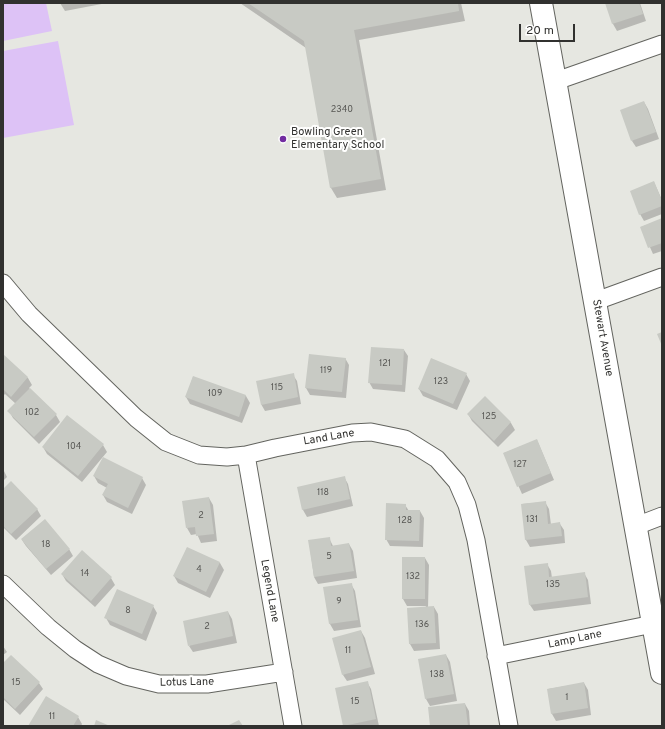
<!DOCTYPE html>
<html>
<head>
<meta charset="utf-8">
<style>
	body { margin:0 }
	#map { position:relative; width:665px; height:729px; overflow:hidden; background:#e6e7e1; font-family:Overpass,sans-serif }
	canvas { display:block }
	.frame { position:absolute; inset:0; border:4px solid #31312f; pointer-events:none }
	.scale { position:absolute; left:519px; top:24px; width:56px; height:18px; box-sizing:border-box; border:2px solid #31312f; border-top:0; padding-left:5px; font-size:12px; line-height:14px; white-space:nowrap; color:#31312f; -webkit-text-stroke:3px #fffffe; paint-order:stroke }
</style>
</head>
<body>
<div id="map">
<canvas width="665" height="729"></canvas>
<div class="frame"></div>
<div class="scale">20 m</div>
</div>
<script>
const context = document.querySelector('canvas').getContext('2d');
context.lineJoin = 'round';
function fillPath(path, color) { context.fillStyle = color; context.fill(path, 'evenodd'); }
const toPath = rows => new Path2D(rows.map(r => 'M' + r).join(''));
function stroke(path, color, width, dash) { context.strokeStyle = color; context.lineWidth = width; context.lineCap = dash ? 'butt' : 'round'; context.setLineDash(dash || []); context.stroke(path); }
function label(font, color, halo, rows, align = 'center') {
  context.font = font + ' Overpass,sans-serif'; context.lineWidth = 4; context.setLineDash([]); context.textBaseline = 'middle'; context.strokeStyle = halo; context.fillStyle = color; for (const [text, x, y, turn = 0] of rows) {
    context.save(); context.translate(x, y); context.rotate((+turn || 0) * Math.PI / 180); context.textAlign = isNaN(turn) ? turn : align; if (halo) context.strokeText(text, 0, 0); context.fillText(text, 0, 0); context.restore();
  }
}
fillPath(toPath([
	[3,3,46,3,52,31,3,41],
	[58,41,74,125,3,138,3,51]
]), '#ddc2f6');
fillPath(toPath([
	[60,3,107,3,65,11],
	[240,3,461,3,465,21,359,40,386,190,337,198,331,188,306,48],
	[606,3,640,3,646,21,617,31,613,24],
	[644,102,648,109,659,139,636,147,632,141],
	[654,182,662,200,662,214,644,221,640,214],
	[662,219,662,251,653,254,641,227],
	[404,350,408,356,405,392,373,389,369,382],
	[3,355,28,378,32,385,29,388,56,415,60,422,39,444,13,418,9,411,16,404,5,394,3,396],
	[345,358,349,365,346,398,310,395,306,388],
	[466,374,470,381,457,410,423,396,419,389],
	[293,375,297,381,301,404,265,411,261,404],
	[193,377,246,396,250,403,242,423,190,404,186,397],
	[485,397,511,423,515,430,498,447,472,421,468,414],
	[537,440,554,480,522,494,504,453],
	[103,445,107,452,82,482,47,454,43,447],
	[3,469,7,477,3,481],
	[94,476,142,478,146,485,132,514,107,502,103,495,107,488,98,483],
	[344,477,348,484,353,506,307,517,303,510,298,488],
	[3,490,37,509,41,516,16,540,3,527],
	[209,498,213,505,217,541,201,543,197,534,191,535,187,528],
	[545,502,549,509,551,525,560,524,564,530,565,543,530,547,526,540,522,504],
	[405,505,409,511,420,511,424,518,423,547,390,546,386,539],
	[329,538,333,546,349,544,353,551,357,578,318,584,314,577,309,541],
	[22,540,69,549,73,556,51,575,26,546],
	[187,548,220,563,224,570,210,598,178,583,174,576],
	[403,558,425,558,429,565,428,608,434,607,438,614,440,649,414,651,410,644,426,606,407,606,403,599],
	[547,564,551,571,552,578,584,573,588,580,591,604,534,611,530,605],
	[62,574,111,578,115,585,95,607,66,581],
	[351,584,355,591,361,627,334,631,330,624,324,588],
	[153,606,157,613,146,641,110,625,106,618],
	[228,612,232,619,237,643,193,652,189,646],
	[361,631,365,638,375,674,347,681,343,675],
	[3,646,7,652,3,655],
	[446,655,450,662,457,701,430,706,426,699],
	[3,665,39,683,43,689,20,715,3,699],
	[367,682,371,689,379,726,344,726,336,689],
	[584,683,588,690,591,715,556,721,552,714,548,689],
	[465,704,469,711,470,726,431,726],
	[78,717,82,724,81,726,29,726]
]), '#0003');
fillPath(toPath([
	[248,3,458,3,459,11,354,30,381,179,330,188,304,41],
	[605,3,639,3,643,14,612,24],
	[644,101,656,132,631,141,620,110],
	[654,181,662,201,662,206,639,215,630,191],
	[662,218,662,243,648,248,640,227],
	[662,332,662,346,657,334],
	[371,347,404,349,402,385,368,383],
	[3,354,28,377,11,397,3,389],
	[309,354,346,358,342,392,305,388],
	[431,358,467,373,453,404,418,389],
	[294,373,298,397,261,405,256,381],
	[193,376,246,395,239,417,185,397],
	[30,388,57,414,34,437,7,411],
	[485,396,511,422,494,441,467,414],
	[67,415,104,444,78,476,42,447],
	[537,439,551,473,517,487,503,453],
	[103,457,143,477,128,508,102,495,108,484,93,476],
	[345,476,350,499,302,510,297,487],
	[11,481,38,509,11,534,3,526,3,489],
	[209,497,214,534,196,536,195,527,186,528,182,501],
	[546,501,548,524,560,522,562,536,525,540,521,504],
	[386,503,406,504,406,510,420,510,419,541,385,540],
	[45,519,70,549,46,569,21,539],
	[330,537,331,546,349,543,354,571,314,577,308,540],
	[187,547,220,562,206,592,173,576],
	[82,550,112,577,91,601,61,574],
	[402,557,425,557,425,599,402,599],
	[548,563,549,577,585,572,588,597,529,605,524,566],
	[352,583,358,620,329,624,323,587],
	[117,589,154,605,142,634,104,618],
	[434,606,436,643,409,644,407,608],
	[228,611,233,636,188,646,183,621],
	[361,630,371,667,342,675,332,638],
	[446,654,454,694,425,699,418,659],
	[11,655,40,682,15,709,3,697,3,663],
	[368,681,376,719,343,726,335,688],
	[584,682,588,708,551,714,547,689],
	[46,696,79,716,73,726,28,726],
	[465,703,468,726,430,726,428,707],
	[96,720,110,726,94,726],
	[239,720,243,726,227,726]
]), '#c8cac4');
const street = toPath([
	[556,81,662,44],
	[3,283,29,314,136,418,166,442,199,455,227,457,246,455,275,448,352,433,371,432,405,439,437,459,457,482,467,505,476,540,509,726],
	[596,301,662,277],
	[246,455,293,726],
	[636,526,662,516],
	[3,584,48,627,75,649,98,664,126,676,159,684,207,684,284,672],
	[496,656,653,624]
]);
const secondary = toPath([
	[541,3,662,673]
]);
stroke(street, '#63645f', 19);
stroke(secondary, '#63645f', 24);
stroke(street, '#fff', 17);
stroke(secondary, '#fff', 22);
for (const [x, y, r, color] of [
	[283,139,4,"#722ca0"]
]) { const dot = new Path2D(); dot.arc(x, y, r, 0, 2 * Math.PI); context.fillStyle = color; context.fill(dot); stroke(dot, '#fffffe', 1.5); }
label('9px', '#575754', null, [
	["2340",342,110],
	["121",385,364],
	["119",326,371],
	["123",441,382],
	["115",277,388],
	["109",215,394],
	["102",32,413],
	["125",489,417],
	["104",74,447],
	["127",520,465],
	["118",323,493],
	["2",201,516],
	["131",532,520],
	["128",405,521],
	["18",46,545],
	["5",329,557],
	["4",199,570],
	["14",85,574],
	["132",413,577],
	["135",553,585],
	["9",339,602],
	["8",128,611],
	["136",422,625],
	["2",207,627],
	["11",348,651],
	["138",437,675],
	["15",16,683],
	["1",567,698],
	["15",355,702],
	["11",52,717]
]);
label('11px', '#31312f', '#fffffe', [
	["Bowling Green",291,133],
	["Elementary School",291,146]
], 'left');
label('11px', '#31312f', '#fffffe', [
	["Stewart Avenue",602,338,80],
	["Land Lane",329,438,-10],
	["Legend Lane",269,591,80],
	["Lamp Lane",575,640,-12],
	["Lotus Lane",187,683,-1]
]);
</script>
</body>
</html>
